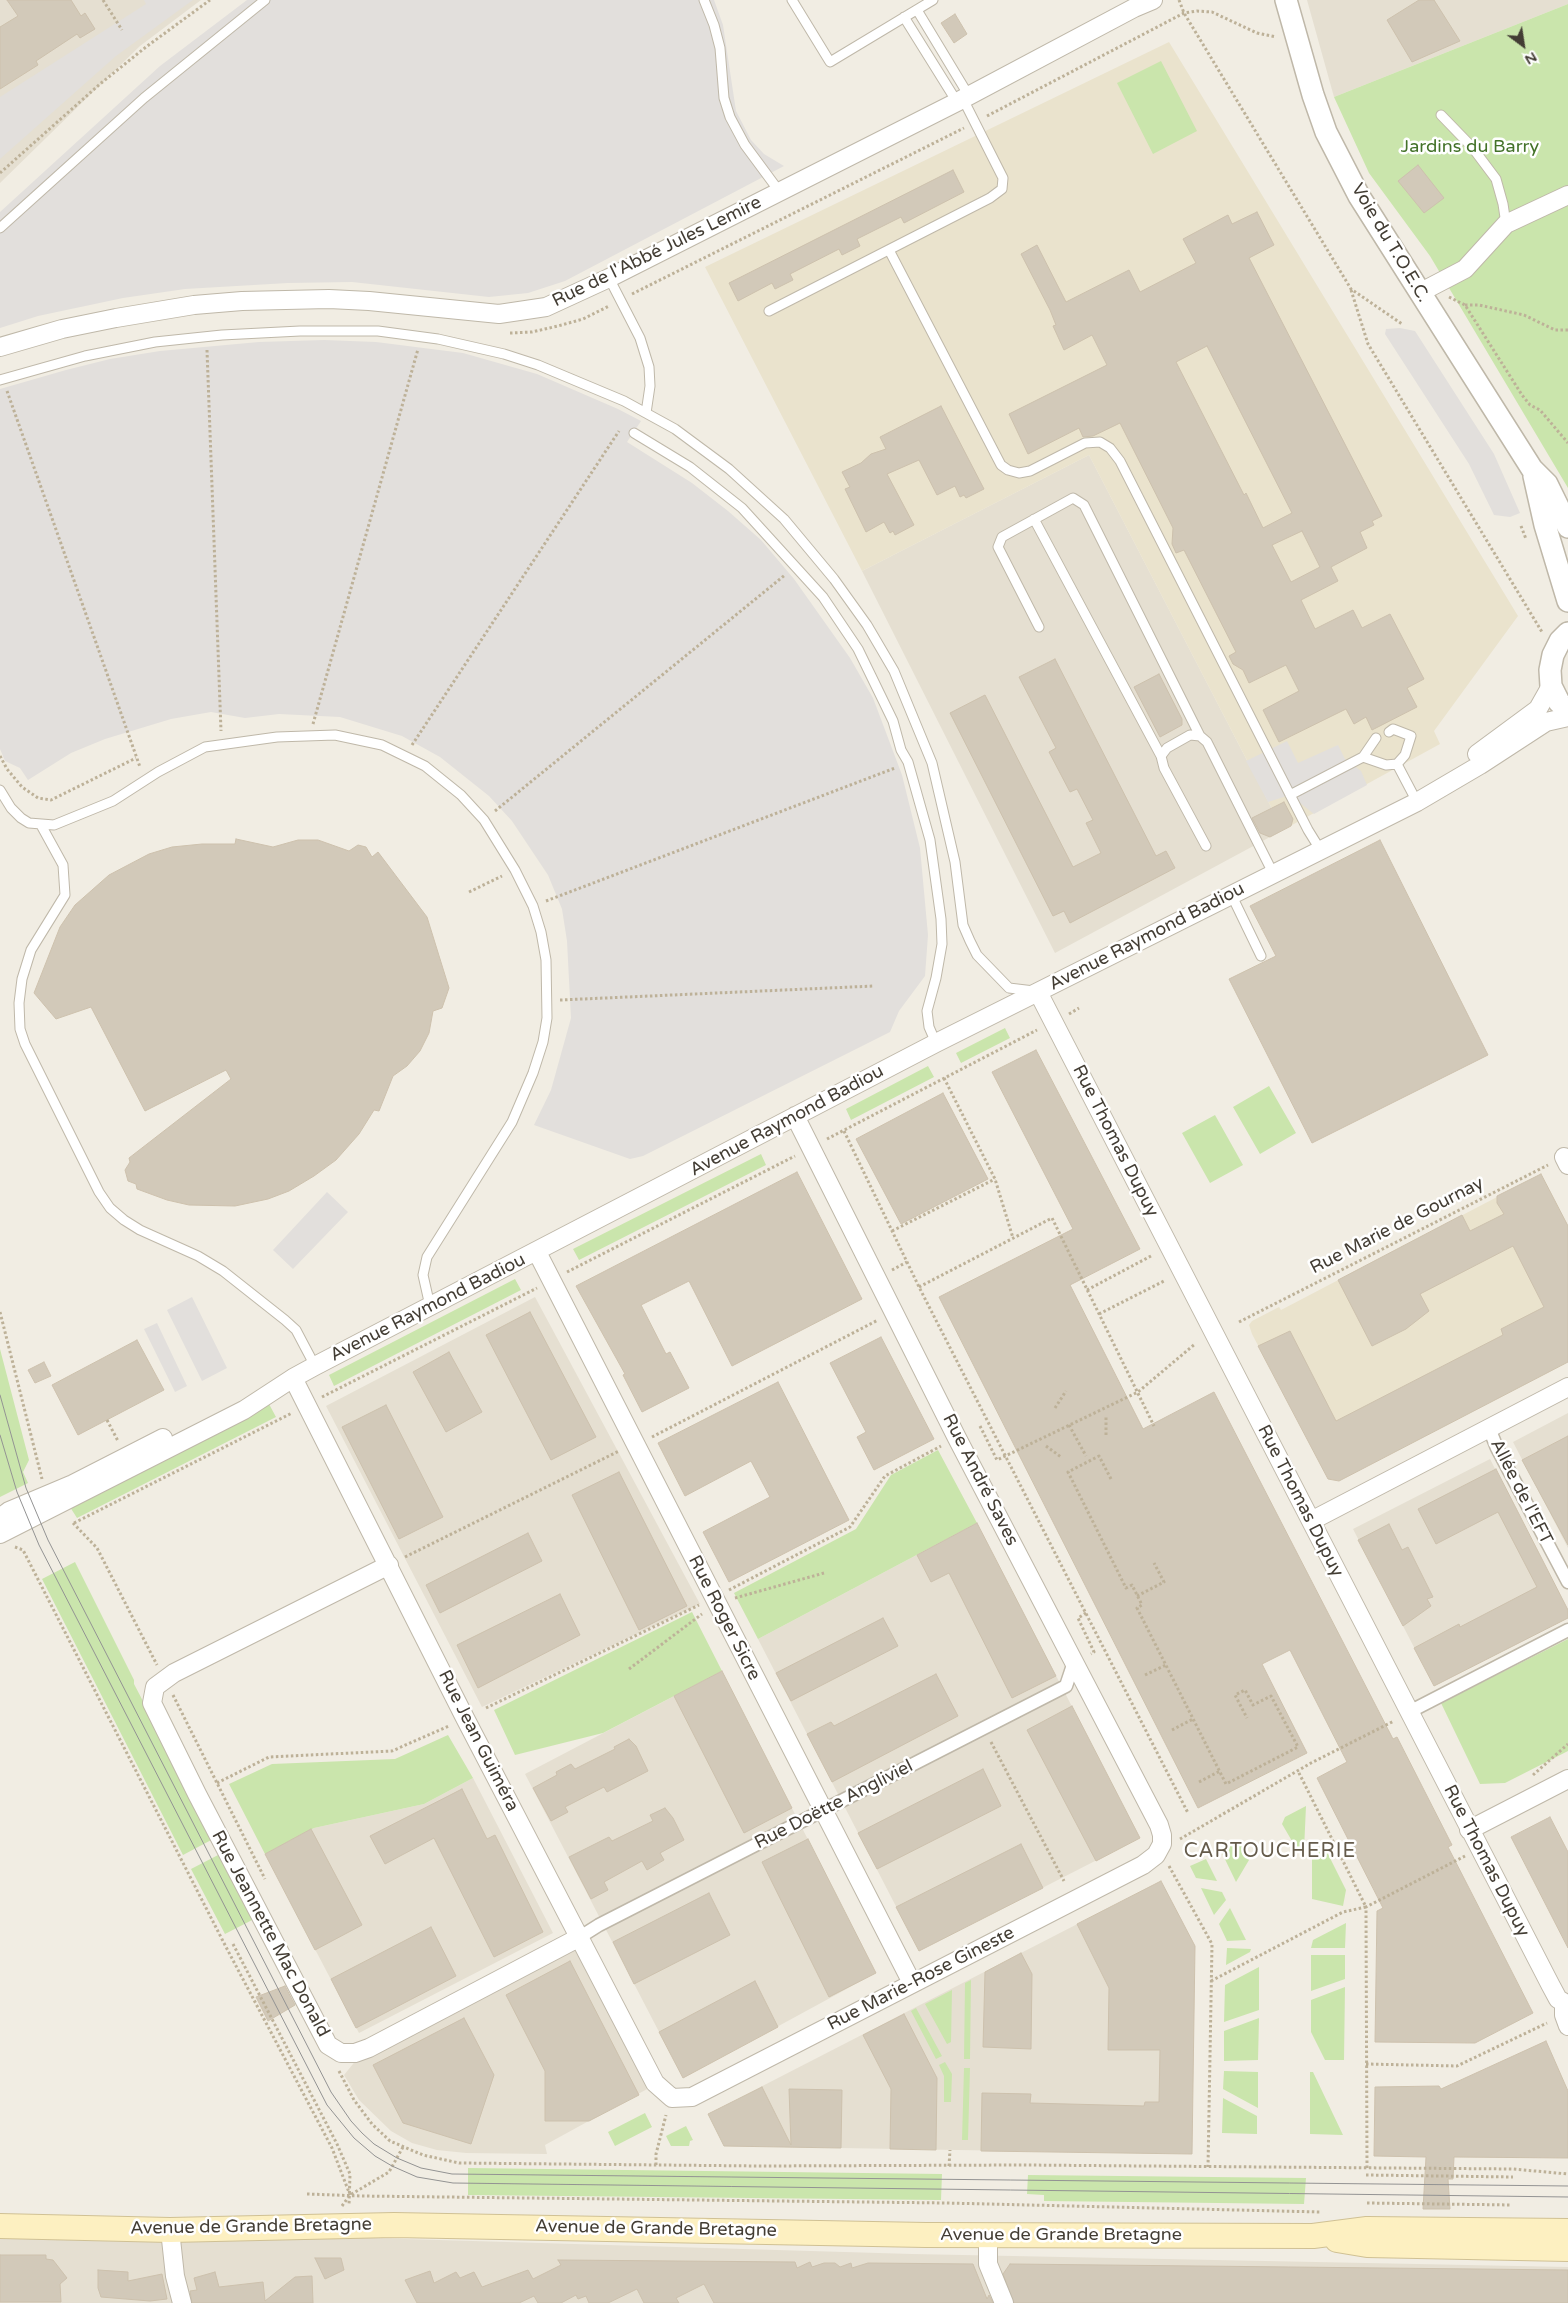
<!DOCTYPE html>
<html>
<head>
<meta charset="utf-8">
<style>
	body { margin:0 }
	#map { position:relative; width:1568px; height:2303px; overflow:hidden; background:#f1ede3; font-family:"Varela Round",sans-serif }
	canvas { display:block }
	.north { position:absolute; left:1498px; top:20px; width:50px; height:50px; -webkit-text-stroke:4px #fff; paint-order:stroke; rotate:149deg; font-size:14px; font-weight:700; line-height:20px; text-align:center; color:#433d34 }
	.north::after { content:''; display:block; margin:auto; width:18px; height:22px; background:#433d34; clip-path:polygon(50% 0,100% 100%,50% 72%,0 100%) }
</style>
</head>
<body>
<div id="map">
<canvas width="1568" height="2303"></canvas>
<div class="north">N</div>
</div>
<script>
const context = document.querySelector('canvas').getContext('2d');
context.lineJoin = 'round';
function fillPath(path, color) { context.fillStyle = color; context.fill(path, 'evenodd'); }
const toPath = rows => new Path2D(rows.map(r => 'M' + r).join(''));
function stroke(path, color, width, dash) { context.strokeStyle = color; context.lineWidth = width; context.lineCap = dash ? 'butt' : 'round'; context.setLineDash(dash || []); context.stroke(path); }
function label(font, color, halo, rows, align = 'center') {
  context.font = font + ' "Varela Round",sans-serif'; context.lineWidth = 5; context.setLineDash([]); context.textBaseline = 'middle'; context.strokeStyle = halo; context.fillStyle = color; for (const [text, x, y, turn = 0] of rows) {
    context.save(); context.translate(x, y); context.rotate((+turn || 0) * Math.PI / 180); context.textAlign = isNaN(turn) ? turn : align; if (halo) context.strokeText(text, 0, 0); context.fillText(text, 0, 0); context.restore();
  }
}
fillPath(toPath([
	[0,0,201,0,140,46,0,183],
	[1307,0,1568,0,1568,4,1334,97],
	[1089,455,1283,830,1055,953,862,571],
	[535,1297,700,1604,482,1707,326,1406],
	[1568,1413,1568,1548,1513,1442],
	[1490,1459,1568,1610,1568,1618,1434,1686,1353,1529],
	[977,1523,1140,1838,919,1951,758,1639],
	[722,1671,876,1973,683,2078,525,1774],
	[473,1778,553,1933,359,2033,265,1854,314,1828,424,1804],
	[1161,1881,1195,1946,1192,2154,724,2146,708,2114],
	[574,1948,649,2088,545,2145,547,2154,466,2153,437,2150,412,2143,391,2131,359,2100,344,2075,357,2059],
	[0,2227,912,2254,1568,2267,1568,2303,0,2303]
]), '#e5dfd1');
fillPath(toPath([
	[1169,42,1518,616,1434,731,1440,744,1283,830,1089,455,862,571,705,267],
	[1541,1174,1568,1226,1568,1362,1340,1480,1328,1479,1252,1334,1249,1325,1252,1321,1279,1307,1281,1310]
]), '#eae3cd');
fillPath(toPath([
	[1568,4,1568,488,1430,256,1369,173,1334,97],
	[1161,61,1197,131,1153,154,1117,83],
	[1005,1028,1010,1038,961,1063,956,1053],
	[928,1066,934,1077,851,1120,846,1109],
	[1269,1086,1296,1133,1260,1154,1233,1107],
	[1215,1115,1243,1165,1210,1183,1182,1133],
	[761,1154,766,1165,579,1260,573,1249],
	[515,1279,521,1290,334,1386,329,1375],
	[0,1349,29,1460,23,1472,28,1483,0,1497],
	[269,1404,276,1417,77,1518,70,1507],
	[938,1450,977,1523,758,1639,734,1593,856,1529,891,1475],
	[75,1562,134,1680,134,1684,215,1838,183,1855,42,1579],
	[692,1612,722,1671,603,1733,515,1755,494,1710],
	[1568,1639,1568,1751,1505,1783,1480,1784,1441,1703],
	[448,1735,473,1778,424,1804,314,1828,265,1854,229,1784,272,1764,395,1759],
	[1306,1806,1304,1850,1299,1853,1282,1824,1285,1817],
	[1240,1841,1249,1860,1236,1882,1221,1851],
	[1324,1846,1346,1890,1343,1906,1312,1899,1312,1854],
	[222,1853,256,1918,225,1934,191,1869],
	[1206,1859,1217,1881,1196,1878,1190,1866],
	[1201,1888,1222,1892,1226,1900,1214,1915],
	[1230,1908,1246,1940,1227,1941,1219,1924],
	[1346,1923,1345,1948,1311,1948,1313,1940],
	[1227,1948,1251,1949,1250,1952,1226,1965],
	[1311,1955,1345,1955,1345,1979,1311,1991],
	[1259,1967,1259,2010,1224,2022,1225,1985],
	[971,1980,970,2059,964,2059,965,1983],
	[1345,1987,1344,2060,1325,2060,1311,2032,1311,2000],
	[952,1990,951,2042,947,2044,925,2004],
	[916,2008,942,2056,936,2059,911,2011],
	[1259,2018,1258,2060,1224,2061,1224,2031],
	[945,2062,952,2074,951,2102,944,2102,944,2076,939,2065],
	[964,2068,970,2068,968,2140,962,2140],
	[1224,2071,1258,2072,1258,2108,1223,2089],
	[1310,2072,1313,2072,1343,2135,1310,2134],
	[1223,2098,1257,2116,1257,2134,1222,2133],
	[645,2113,652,2127,615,2146,608,2132],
	[686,2126,693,2140,690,2141,689,2146,671,2146,666,2136],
	[468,2168,942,2174,941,2200,468,2195],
	[1028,2175,1306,2178,1304,2204,1044,2201,1044,2195,1027,2194]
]), '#cae5ac');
fillPath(toPath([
	[144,0,193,0,116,56,0,159,0,97,146,4],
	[247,0,714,0,723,25,736,111,751,140,764,154,784,166,565,281,528,293,489,297,352,282,288,283,185,289,123,298,38,316,0,328,0,212,160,66],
	[1400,328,1415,331,1494,454,1520,513,1510,517,1494,515,1469,464,1385,334,1386,329],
	[324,340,376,342,463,353,537,374,618,409,641,421,627,442,692,483,728,511,761,540,794,579,850,658,873,698,902,775,920,848,928,935,925,976,899,1011,890,1032,643,1156,630,1159,534,1125,551,1090,571,1018,567,941,562,909,548,875,512,821,489,796,440,757,402,736,340,717,279,714,245,718,211,712,171,719,105,739,71,753,28,780,20,768,5,761,0,749,0,389,66,370,110,359,160,351,259,342],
	[1287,741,1298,763,1338,745,1345,759,1361,771,1367,785,1314,814,1290,795,1268,802,1246,761],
	[327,1192,348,1212,293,1269,273,1250],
	[192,1297,227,1368,202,1381,167,1310],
	[157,1323,187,1386,175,1392,144,1329]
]), '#e2dfdc');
const building = toPath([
	[7,0,71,0,81,16,85,13,95,29,80,38,77,34,36,61,38,65,0,89,0,27,18,16,7,0],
	[1419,0,1434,0,1460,41,1412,62,1387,20,1419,0],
	[955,14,967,34,954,43,941,23,955,14],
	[1418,165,1444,198,1424,213,1398,181,1418,165],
	[953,170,964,192,904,223,901,217,857,239,860,246,842,255,839,249,790,274,793,280,775,289,772,283,738,301,729,283,953,170],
	[1257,212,1274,245,1249,258,1382,516,1372,521,1374,525,1360,532,1367,548,1331,567,1338,581,1301,600,1315,629,1353,610,1362,628,1390,614,1424,679,1407,688,1417,707,1372,730,1366,717,1354,724,1346,709,1279,742,1263,710,1299,691,1286,665,1249,683,1243,670,1233,664,1229,656,1236,652,1184,550,1176,553,1172,544,1173,528,1120,423,1093,436,1083,437,1079,428,1028,454,1009,414,1107,365,1092,335,1064,350,1053,326,1056,325,1050,310,1021,254,1037,245,1066,302,1129,270,1140,292,1196,263,1183,239,1228,215,1232,224,1257,212],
	[1207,346,1292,513,1263,528,1246,493,1244,495,1176,362,1207,346],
	[1302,531,1320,567,1291,582,1272,545,1302,531],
	[941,406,984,489,966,498,964,495,960,497,955,486,937,495,919,460,887,474,914,525,895,535,893,531,890,533,884,522,866,532,845,489,850,487,842,472,861,463,871,454,886,449,880,437,941,406],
	[1055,659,1156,856,1166,851,1175,868,1070,923,1064,911,1053,916,950,713,985,695,1073,867,1101,853,1086,823,1093,820,1077,789,1070,792,1049,752,1056,748,1019,677,1055,659],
	[1159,674,1182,719,1182,725,1160,737,1134,687,1159,674],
	[1284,802,1293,819,1291,826,1270,837,1260,833,1252,818,1284,802],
	[236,839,273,847,298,840,318,840,349,851,358,845,366,847,372,857,378,852,427,917,449,988,442,1008,433,1011,429,1033,420,1051,407,1066,393,1076,379,1111,374,1110,359,1134,336,1160,314,1176,289,1191,268,1199,235,1206,189,1205,167,1200,137,1189,136,1184,128,1181,125,1170,130,1162,129,1158,231,1079,226,1070,145,1111,91,1007,56,1019,34,993,60,927,75,905,109,875,149,854,172,847,202,844,235,844,236,839],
	[1380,840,1488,1055,1312,1143,1229,979,1276,956,1250,906,1380,840],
	[1036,1050,1140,1249,1070,1285,1143,1429,1214,1392,1393,1739,1397,1737,1452,1845,1448,1847,1533,2013,1475,2043,1375,2042,1377,1911,1383,1908,1317,1778,1347,1762,1290,1650,1262,1664,1307,1753,1198,1808,939,1297,1073,1229,992,1072,1036,1050],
	[943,1093,988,1179,901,1224,856,1139,943,1093],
	[797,1172,862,1299,732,1366,689,1281,641,1305,666,1354,670,1352,689,1388,642,1412,623,1375,625,1374,576,1286,797,1172],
	[1541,1174,1568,1226,1568,1362,1339,1481,1328,1479,1258,1346,1290,1331,1336,1421,1503,1335,1501,1329,1544,1307,1513,1246,1420,1294,1429,1311,1406,1329,1372,1346,1338,1280,1462,1215,1470,1231,1504,1214,1497,1203,1497,1196,1541,1174],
	[530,1312,596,1437,551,1460,486,1335,530,1312],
	[881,1337,934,1439,874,1470,857,1437,866,1432,830,1363,881,1337],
	[137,1340,164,1390,78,1435,52,1385,137,1340],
	[449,1352,482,1412,446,1432,413,1372,449,1352],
	[44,1362,51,1376,35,1383,28,1370,44,1362],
	[778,1382,849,1520,729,1582,703,1532,770,1497,751,1461,685,1496,658,1443,778,1382],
	[386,1405,443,1517,399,1539,342,1427,386,1405],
	[1568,1436,1568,1545,1522,1460,1568,1436],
	[1496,1469,1568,1610,1568,1618,1434,1686,1414,1648,1459,1624,1460,1627,1537,1587,1498,1512,1436,1544,1418,1509,1496,1469],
	[619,1472,687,1606,639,1630,572,1495,619,1472],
	[977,1523,1056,1676,1012,1698,949,1573,931,1582,917,1555,977,1523],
	[1389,1524,1402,1550,1408,1547,1433,1597,1427,1599,1431,1606,1403,1626,1358,1540,1389,1524],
	[528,1533,542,1561,440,1613,426,1585,528,1533],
	[560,1594,580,1635,478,1688,457,1645,560,1594],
	[883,1618,898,1646,791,1701,776,1673,883,1618],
	[722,1671,792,1808,744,1833,674,1696,722,1671],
	[936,1674,958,1716,832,1782,807,1734,831,1722,834,1726,936,1674],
	[1072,1706,1140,1838,1096,1861,1027,1730,1072,1706],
	[629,1739,636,1746,648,1771,607,1792,604,1787,565,1807,568,1812,551,1821,533,1788,557,1775,556,1772,571,1764,575,1769,615,1749,614,1747,629,1739],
	[983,1769,1001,1806,877,1869,858,1833,983,1769],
	[462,1789,487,1839,495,1835,543,1932,494,1957,434,1838,385,1864,370,1836,462,1789],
	[665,1808,673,1818,684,1840,660,1853,664,1860,647,1870,642,1861,604,1882,608,1890,591,1899,569,1857,609,1837,612,1841,653,1821,650,1815,665,1808],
	[1550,1817,1568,1852,1568,1948,1511,1837,1550,1817],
	[311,1829,362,1925,315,1950,265,1854,311,1829],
	[808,1839,876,1973,829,1997,762,1862,808,1839],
	[1021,1844,1043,1888,919,1951,896,1907,1021,1844],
	[1161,1881,1195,1946,1192,2154,981,2151,982,2093,1031,2094,1030,2103,1144,2106,1145,2102,1159,2102,1160,2050,1108,2050,1109,1988,1077,1924,1161,1881],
	[709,1893,730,1935,634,1984,613,1942,709,1893],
	[431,1927,456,1976,356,2028,331,1979,431,1927],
	[1021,1953,1032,1974,1031,2049,983,2047,985,1972,1021,1953],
	[570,1961,639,2095,589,2121,545,2121,545,2071,506,1995,570,1961],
	[755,1981,778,2027,683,2078,659,2032,755,1981],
	[285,1986,295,2005,268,2021,256,1997,285,1986],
	[904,2014,937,2078,936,2150,890,2149,891,2089,863,2035,904,2014],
	[464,2018,494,2075,471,2144,403,2123,373,2065,464,2018],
	[1546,2041,1568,2091,1568,2158,1454,2157,1453,2179,1448,2179,1450,2209,1423,2209,1426,2157,1374,2156,1375,2087,1439,2086,1441,2089,1546,2041],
	[762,2087,791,2145,789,2089,842,2090,841,2148,724,2146,708,2114,762,2087],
	[0,2255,46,2255,46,2259,53,2260,67,2278,60,2284,61,2302,0,2302,0,2255],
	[315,2258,341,2258,344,2270,325,2279,315,2258],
	[558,2260,795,2262,797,2268,810,2262,812,2267,824,2263,835,2263,840,2267,851,2263,852,2268,868,2263,973,2264,987,2299,989,2295,993,2303,714,2303,704,2284,676,2298,679,2303,644,2303,637,2289,608,2303,589,2303,586,2296,578,2299,576,2295,561,2303,538,2303,534,2296,519,2303,417,2303,405,2280,430,2271,434,2283,456,2272,460,2278,474,2272,482,2287,528,2270,533,2279,561,2265,558,2260],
	[1010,2264,1568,2270,1568,2303,1014,2303,1003,2274,1010,2264],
	[98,2270,128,2272,128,2281,162,2274,167,2299,150,2301,101,2297,98,2288,98,2270],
	[215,2272,219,2287,263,2282,265,2301,295,2277,312,2276,313,2303,192,2303,190,2291,197,2290,194,2278,215,2272]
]);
fillPath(building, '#d2c9b9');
stroke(building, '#cdc1ad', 1);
const service = toPath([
	[704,0,714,25,720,48,724,98,730,117,745,145,779,191],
	[792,0,830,62,933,0],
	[917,10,969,96],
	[904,17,957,102],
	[1441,115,1472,147,1496,179,1503,204,1506,224],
	[0,228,144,98,265,0],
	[889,250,1001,465,1008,470,1019,473,1030,471,1085,443,1100,442,1110,448,1120,461,1308,830,1321,851],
	[609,278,640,338,649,367,650,386,646,413],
	[769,311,990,198,1002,189,1003,178,963,99],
	[0,380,85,356,155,342,222,335,300,331,378,331,438,339,504,354,538,365,624,401,675,429,729,469,784,519,834,579,867,625,894,671,932,763,955,862,963,925,970,941,977,955,1009,988,1034,991],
	[634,433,690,467,742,508,823,597,858,649,893,721,901,750,908,762,930,840,941,919,942,944,936,978,927,1011,929,1027,936,1043],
	[1034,519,1161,756],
	[1039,627,998,547,1002,537,1073,498,1084,505,1200,736],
	[1389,732,1393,729,1411,736,1405,755,1397,764,1417,802],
	[1376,738,1363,757,1386,765,1397,764],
	[0,790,11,808,21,818,29,823,54,825,113,801,158,772,205,747,277,737,335,735,382,745,425,766,461,795,484,820,515,870,533,906,541,932,546,960,547,1018,543,1042,533,1073,512,1122,427,1257,423,1275,430,1306],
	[1290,795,1363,757],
	[41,825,63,865,65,895,31,950,22,979,19,1003,20,1029,25,1044,99,1192,110,1208,124,1220,140,1230,198,1256,223,1271,285,1320,296,1330,315,1366],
	[1206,846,1164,768,1161,756,1167,748,1190,735,1200,736,1207,742,1273,873],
	[1231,894,1261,956]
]);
const pedestrian = toPath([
	[1489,1428,1497,1448,1568,1582],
	[1409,1712,1568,1630],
	[580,1937,599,1925,1066,1686,1074,1662]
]);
const minor = toPath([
	[1421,292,1465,269,1506,224,1568,195],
	[0,347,62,329,116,318,194,305,242,301,329,299,369,301,499,314,546,307,609,278,957,102,1134,8,1153,0],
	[1477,754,1538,709,1551,686],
	[1038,992,1551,1986,1558,1999,1568,2005],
	[1564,1157,1568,1165],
	[537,1252,912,1983],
	[293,1378,465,1718,655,2083,672,2098,692,2097,1143,1865,1156,1855,1162,1844,1162,1835,1159,1825,957,1438,795,1116],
	[0,1518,9,1511,73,1484,163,1438],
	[1311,1521,1568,1387],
	[0,1534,244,1410,293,1378,315,1366,936,1043,1417,802,1480,765,1546,722,1568,717],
	[389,1565,174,1673,155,1687,152,1703,197,1794,328,2045,341,2053,355,2053,369,2048,580,1937],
	[1469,1830,1568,1779],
	[1564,2004,1564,2015,1568,2026],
	[170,2230,175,2276,182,2303],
	[988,2235,988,2264,1004,2303]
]);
const tertiary = toPath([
	[1286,0,1313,95,1326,132,1359,196,1532,469,1547,484,1568,527],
	[1534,476,1545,525,1568,601],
	[1568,633,1560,641,1553,655,1550,670,1551,686,1559,702,1568,711]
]);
const secondary = toPath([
	[0,2226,170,2230,394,2225,926,2235,1313,2236,1367,2229,1568,2231],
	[1337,2240,1367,2245,1568,2249]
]);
stroke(service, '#bfb8a9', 11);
stroke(pedestrian, '#bfb8a9', 15);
stroke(minor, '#bfb8a9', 20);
stroke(tertiary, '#bfb8a9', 24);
stroke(secondary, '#d0c194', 26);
stroke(toPath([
	[103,0,122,30],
	[1179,0,1184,13,1351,289,1402,324],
	[987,116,1184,13,1197,11,1212,12,1257,33,1276,37],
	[0,173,100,84,146,47,210,0],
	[1351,290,1368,344,1542,632],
	[632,294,964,128],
	[1449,297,1465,305,1522,395,1530,405,1540,410,1568,443],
	[1465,305,1479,305,1524,315,1555,330,1568,330],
	[510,333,532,332,558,326,583,319,609,306],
	[207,350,221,731],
	[7,391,140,767],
	[1521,526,1526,539],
	[313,724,418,349],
	[412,745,619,431],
	[0,756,7,769,22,787,38,798,51,800,136,758],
	[495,811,785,575],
	[469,892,502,876],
	[546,901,895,768],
	[560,1000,874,986],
	[1069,1014,1079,1008],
	[944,1078,995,1179,1013,1238],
	[844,1131,919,1287,1188,1813],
	[827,1139,1037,1030],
	[892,1231,995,1179],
	[892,1270,907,1262],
	[567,1272,795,1156],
	[919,1287,1052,1218,1154,1426],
	[1087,1290,1151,1256],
	[0,1312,42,1479],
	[1099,1314,1164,1281],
	[1239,1322,1548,1165],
	[322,1397,537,1288],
	[1055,1408,1066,1391],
	[107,1420,118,1441],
	[1069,1425,1086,1456],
	[980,1426,997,1460,1138,1392,1195,1344],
	[1106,1435,1106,1416],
	[652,1437,878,1320],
	[1046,1446,1061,1457],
	[1111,1479,1099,1456,1068,1472,1126,1588,1132,1585,1142,1605,1137,1608,1226,1784,1298,1747,1271,1696,1253,1705,1245,1690,1235,1695,1247,1718],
	[73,1523,97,1548,157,1665],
	[74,1523,292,1413],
	[15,1547,23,1550,226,1947,332,2148,350,2195],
	[405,1557,619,1451],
	[729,1590,850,1527,885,1476,941,1446],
	[1137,1596,1164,1582,1154,1563],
	[735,1598,824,1573],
	[1086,1613,1078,1618,1094,1652,1091,1654],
	[629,1669,702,1614],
	[1145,1675,1166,1665],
	[173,1695,265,1879],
	[486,1708,699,1605],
	[1172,1730,1193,1719],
	[991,1742,1064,1881],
	[1533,1775,1568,1744],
	[1199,1782,1220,1771],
	[217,1783,269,1757,392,1751,449,1726],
	[1180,1839,1311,1763,1394,1721],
	[1169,1866,1212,1944,1208,2167],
	[233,1944,337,2144,350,2174,349,2205],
	[1211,1981,1343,1912,1366,1907,1298,1771],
	[1366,2064,1457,2066,1547,2023],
	[339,2071,354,2100,372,2124,390,2141,423,2155,459,2163,759,2166,1024,2165,1513,2169,1568,2174],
	[656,2165,656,2154,666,2115],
	[949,2166,950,2150],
	[1367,2168,1366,1907,1465,1856],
	[1366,2175,1513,2177],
	[307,2194,361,2196,946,2203,1320,2212],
	[1367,2203,1512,2205],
	[342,2206,350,2195,389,2172,403,2147]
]), '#bdb198', 3, [2.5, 2.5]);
stroke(service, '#fff', 9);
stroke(pedestrian, '#fff', 12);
stroke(minor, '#fff', 18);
stroke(tertiary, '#fff', 21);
stroke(secondary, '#fdf0c1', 24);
stroke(toPath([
	[0,1395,26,1488,48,1540,331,2092,351,2121,362,2133,374,2144,397,2158,421,2168,452,2174,1568,2186],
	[0,1435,17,1492,39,1545,327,2105,354,2138,375,2156,392,2166,417,2177,453,2183,1568,2197]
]), '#939393', 1);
label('18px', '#437229', '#fff', [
	["Jardins du Barry",1470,147]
]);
label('18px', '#433d34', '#fff', [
	["Voie du T.O.E.C.",1390,243,59],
	["Rue de l'Abbé Jules Lemire",657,252,-26],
	["Avenue Raymond Badiou",1147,937,-27],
	["Avenue Raymond Badiou",787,1121,-28],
	["Rue Thomas Dupuy",1115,1141,63],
	["Rue Marie de Gournay",1397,1226,-27],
	["Avenue Raymond Badiou",428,1308,-27],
	["Rue André Saves",980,1480,63],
	["Allée de l'EFT",1521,1492,63],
	["Rue Thomas Dupuy",1300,1501,63],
	["Rue Roger Sicre",724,1618,63],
	["Rue Jean Guiméra",478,1741,63],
	["Rue Doëtte Angliviel",834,1805,-27],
	["Rue Thomas Dupuy",1486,1861,63],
	["Rue Jeannette Mac Donald",270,1934,62],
	["Rue Marie-Rose Gineste",921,1979,-27],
	["Avenue de Grande Bretagne",251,2227,-1],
	["Avenue de Grande Bretagne",656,2229,1],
	["Avenue de Grande Bretagne",1061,2235]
]);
context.letterSpacing = '1px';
label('20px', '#655b4b', '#fff', [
	["CARTOUCHERIE",1270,1852]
]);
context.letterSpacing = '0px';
</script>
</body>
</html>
